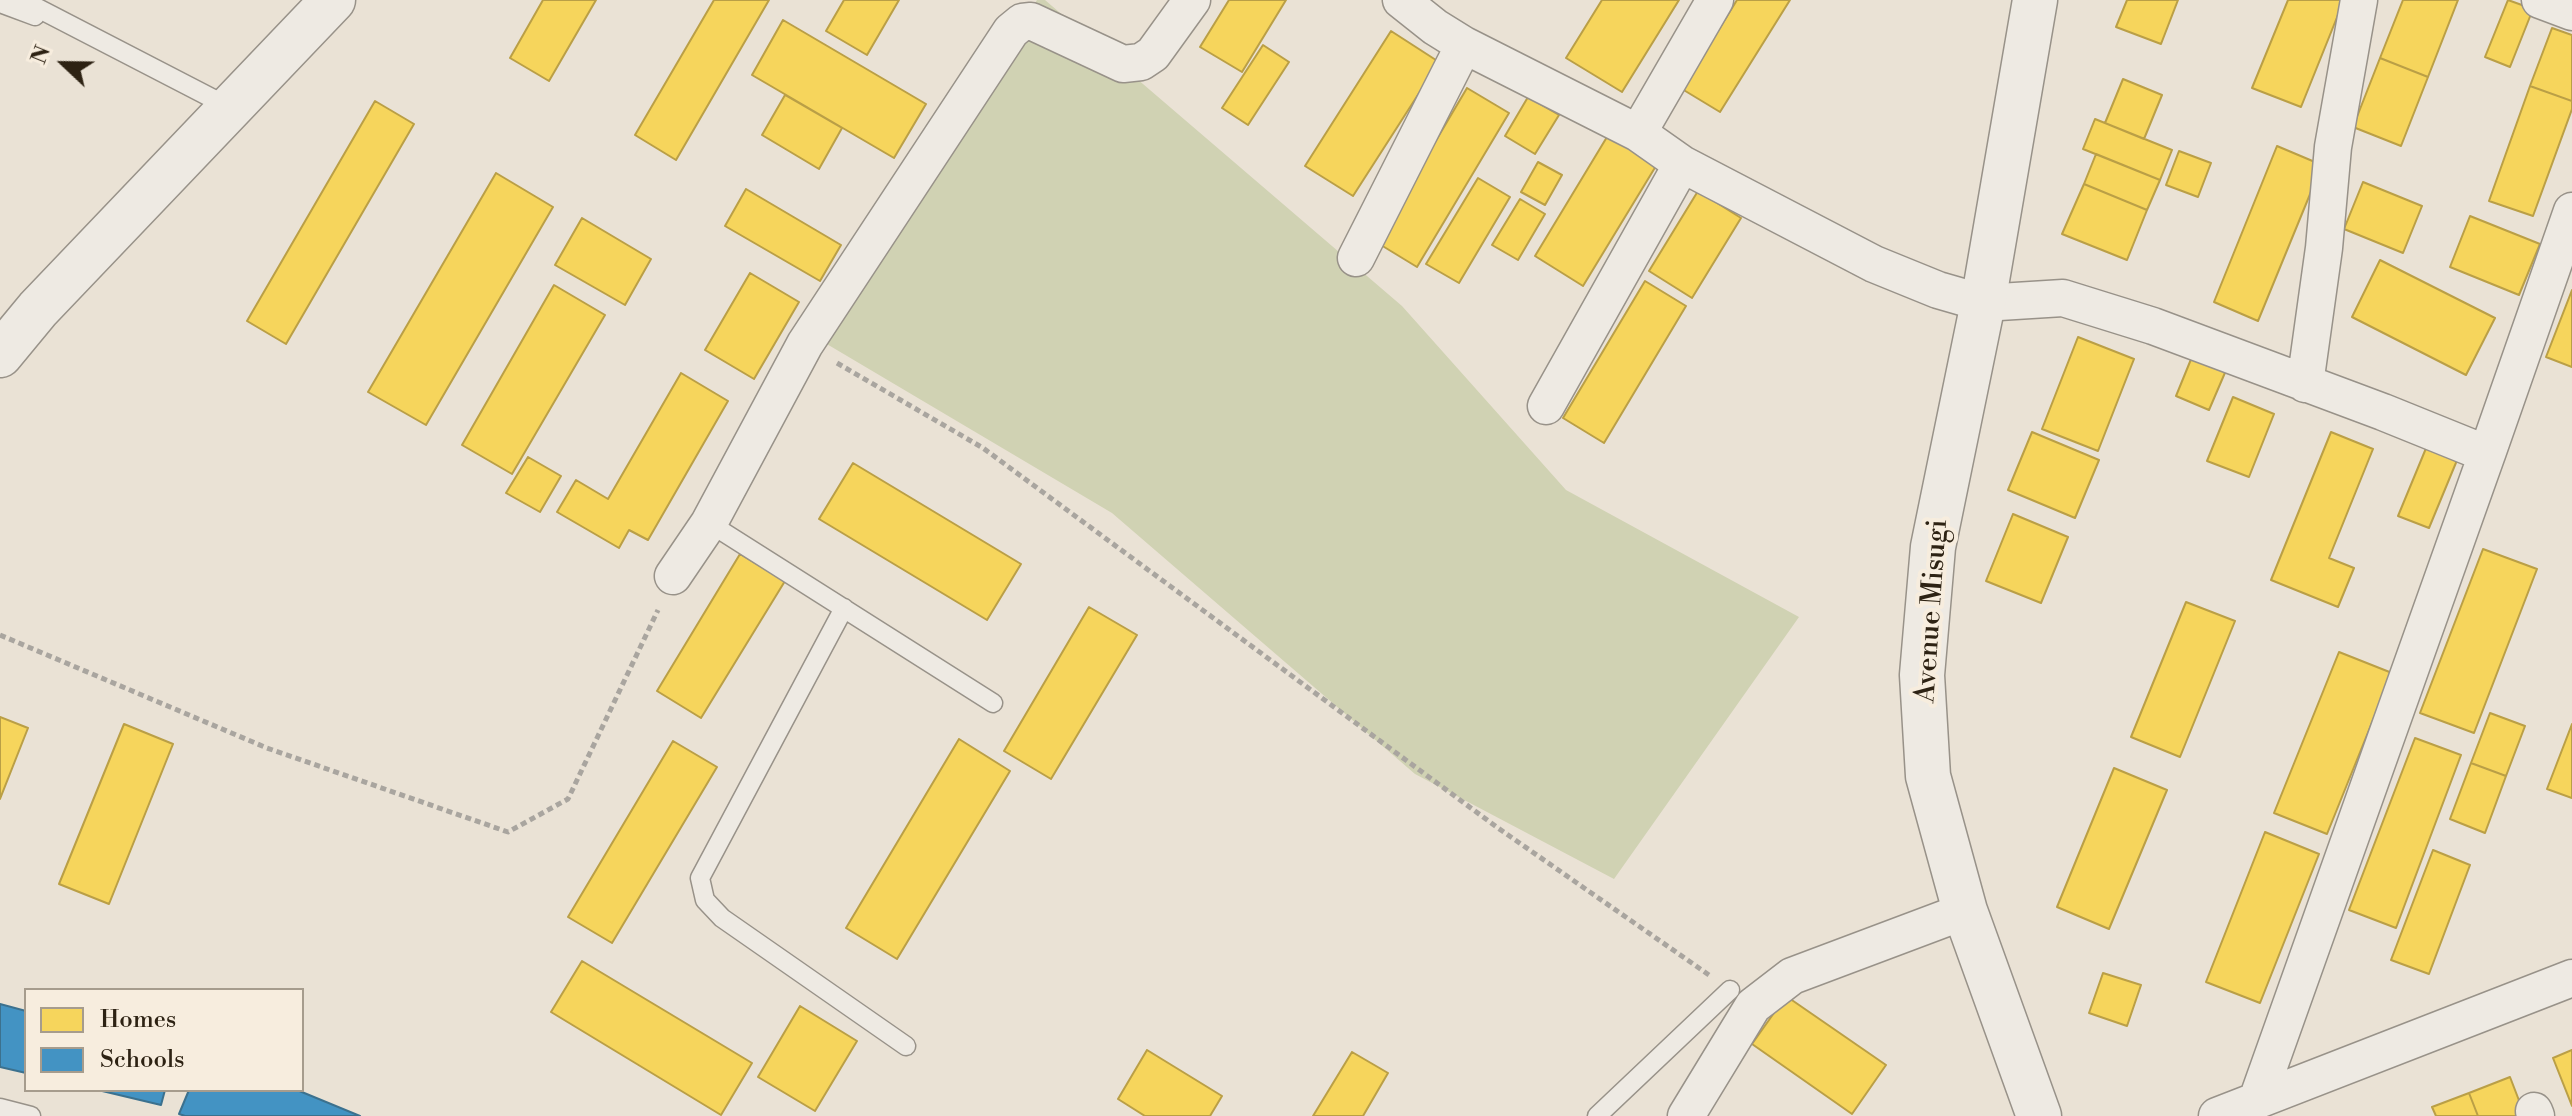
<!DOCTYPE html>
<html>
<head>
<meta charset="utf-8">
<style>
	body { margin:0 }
	#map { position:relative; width:2572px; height:1116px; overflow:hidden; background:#eae2d5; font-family:"Libre Bodoni",serif }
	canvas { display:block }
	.legend { position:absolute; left:24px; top:988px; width:280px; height:104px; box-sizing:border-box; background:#f7edde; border:2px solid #a69c8d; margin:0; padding:10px 14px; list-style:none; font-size:24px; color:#2d2213 }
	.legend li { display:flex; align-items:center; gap:16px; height:40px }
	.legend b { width:40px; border:2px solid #a69c8d }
	.north { position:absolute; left:24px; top:24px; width:80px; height:80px; -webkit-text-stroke:6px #f7edde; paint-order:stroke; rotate:292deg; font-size:22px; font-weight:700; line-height:32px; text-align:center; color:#2d2213 }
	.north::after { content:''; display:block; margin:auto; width:28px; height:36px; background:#2d2213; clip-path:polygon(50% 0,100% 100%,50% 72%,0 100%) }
</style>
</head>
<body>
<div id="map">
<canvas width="2572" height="1116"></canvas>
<ul class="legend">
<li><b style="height:22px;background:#f6d55c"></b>Homes</li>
<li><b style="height:22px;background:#4393c3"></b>Schools</li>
</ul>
<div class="north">N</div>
</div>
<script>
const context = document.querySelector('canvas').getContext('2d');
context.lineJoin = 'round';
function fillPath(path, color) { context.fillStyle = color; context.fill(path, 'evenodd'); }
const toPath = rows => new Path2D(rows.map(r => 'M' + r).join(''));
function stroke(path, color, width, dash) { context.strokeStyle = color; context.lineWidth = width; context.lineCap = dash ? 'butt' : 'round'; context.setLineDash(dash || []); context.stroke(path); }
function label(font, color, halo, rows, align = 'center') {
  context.font = font + ' "Libre Bodoni",serif'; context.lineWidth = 8; context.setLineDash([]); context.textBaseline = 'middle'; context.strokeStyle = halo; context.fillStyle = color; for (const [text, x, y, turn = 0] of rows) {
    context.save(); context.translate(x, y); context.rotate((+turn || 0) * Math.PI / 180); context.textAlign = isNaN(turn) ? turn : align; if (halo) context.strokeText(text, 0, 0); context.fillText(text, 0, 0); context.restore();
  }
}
fillPath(toPath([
	[1037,0,1045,0,1402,306,1566,490,1799,617,1614,879,1415,774,1112,513,820,340]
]), '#d0d2b3');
const homes = toPath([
	[543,0,596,0,549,81,510,58,543,0],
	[714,0,769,0,676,160,635,135,714,0],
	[844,0,899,0,867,55,826,31,844,0],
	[1229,0,1286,0,1242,72,1200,47,1229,0],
	[1602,0,1679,0,1622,92,1566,58,1602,0],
	[1737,0,1790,0,1720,112,1682,89,1737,0],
	[2127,0,2178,0,2161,44,2116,27,2127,0],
	[2288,0,2344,0,2301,107,2252,88,2288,0],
	[2403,0,2458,0,2428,77,2380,58,2403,0],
	[2508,0,2533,9,2510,67,2485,57,2508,0],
	[783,20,926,104,894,158,752,75,783,20],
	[2552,28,2572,35,2572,101,2530,86,2552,28],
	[1391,31,1439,62,1353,196,1305,166,1391,31],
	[1263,45,1289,62,1248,125,1222,108,1263,45],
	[2380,58,2428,77,2401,146,2353,127,2380,58],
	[2123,79,2162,95,2144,139,2105,123,2123,79],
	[2530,86,2572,101,2572,109,2533,216,2489,201,2530,86],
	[1467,88,1509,113,1417,267,1376,242,1467,88],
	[785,95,842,128,819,169,762,135,785,95],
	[1528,97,1559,115,1535,154,1505,136,1528,97],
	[375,101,414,124,286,344,247,321,375,101],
	[2095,119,2172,150,2160,180,2083,149,2095,119],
	[1610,132,1659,161,1583,286,1535,256,1610,132],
	[2277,146,2322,165,2258,321,2214,302,2277,146],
	[2179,151,2211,163,2198,197,2166,185,2179,151],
	[2096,154,2160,180,2147,210,2084,184,2096,154],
	[1538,162,1562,175,1545,205,1521,192,1538,162],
	[496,173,553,207,426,425,368,392,496,173],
	[1478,178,1510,197,1459,283,1426,264,1478,178],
	[2363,182,2422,206,2403,253,2344,229,2363,182],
	[2084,184,2147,210,2127,260,2062,234,2084,184],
	[746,189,841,245,820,281,725,226,746,189],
	[1698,191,1741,218,1692,298,1649,271,1698,191],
	[1520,199,1545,214,1518,260,1492,245,1520,199],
	[2470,216,2540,244,2519,295,2450,267,2470,216],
	[582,218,651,259,625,305,555,265,582,218],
	[2380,260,2495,318,2466,375,2352,317,2380,260],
	[750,273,799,302,754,379,705,350,750,273],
	[1645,281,1686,306,1604,443,1563,418,1645,281],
	[554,285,605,315,512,474,462,445,554,285],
	[2572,290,2572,367,2546,357,2572,290],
	[2078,337,2134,359,2098,451,2042,429,2078,337],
	[2196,347,2230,361,2209,410,2176,396,2196,347],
	[681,373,728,401,648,540,629,530,619,548,557,512,576,480,608,499,681,373],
	[2233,397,2274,414,2249,477,2207,461,2233,397],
	[2032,432,2099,460,2075,518,2008,490,2032,432],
	[2331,432,2373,449,2329,558,2354,568,2338,607,2271,580,2331,432],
	[2429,441,2460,453,2429,528,2398,516,2429,441],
	[528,457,561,476,540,512,506,493,528,457],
	[853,463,1021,564,987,620,819,519,853,463],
	[2013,514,2068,537,2041,603,1986,581,2013,514],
	[2483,549,2537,569,2474,733,2420,713,2483,549],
	[740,554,785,581,701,718,657,691,740,554],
	[2186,602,2235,621,2180,757,2131,737,2186,602],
	[1089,607,1137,635,1051,779,1004,751,1089,607],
	[2339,652,2392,673,2327,834,2274,813,2339,652],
	[2490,713,2525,726,2506,776,2471,763,2490,713],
	[0,717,28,728,0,799,0,717],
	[124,724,173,744,109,904,59,884,124,724],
	[2572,724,2572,798,2547,789,2572,724],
	[2415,738,2461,755,2396,928,2349,910,2415,738],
	[959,739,1010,771,897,959,846,928,959,739],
	[673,741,717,767,612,943,568,917,673,741],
	[2471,763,2506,776,2485,833,2450,819,2471,763],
	[2114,768,2167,790,2109,929,2057,907,2114,768],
	[2265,832,2319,854,2260,1003,2206,982,2265,832],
	[2433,850,2470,865,2429,974,2391,960,2433,850],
	[582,961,752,1063,721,1115,551,1012,582,961],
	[2103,973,2141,985,2127,1026,2089,1013,2103,973],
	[1786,996,1886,1065,1852,1114,1752,1044,1786,996],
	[800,1006,857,1041,815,1111,758,1077,800,1006],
	[1147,1050,1222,1096,1210,1116,1145,1116,1118,1099,1147,1050],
	[2572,1050,2572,1106,2553,1058,2572,1050],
	[1352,1052,1388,1073,1363,1116,1313,1116,1352,1052],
	[2510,1077,2525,1116,2478,1116,2469,1093,2510,1077],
	[2469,1093,2478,1116,2436,1116,2432,1107,2469,1093]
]);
fillPath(homes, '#f6d55c');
stroke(homes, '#ba9f46', 2);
const schools = toPath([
	[0,1004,26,1011,26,1073,0,1067,0,1004],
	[98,1090,165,1090,161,1105,98,1090],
	[189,1090,297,1090,360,1116,185,1116,179,1114,189,1090]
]);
fillPath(schools, '#4393c3');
stroke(schools, '#3c718e', 2);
const service = toPath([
	[22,0,229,107],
	[0,3,35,16],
	[709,523,993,703],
	[844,608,700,878,705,900,722,918,906,1046],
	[0,1108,31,1116],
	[1597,1116,1730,990]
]);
const minor = toPath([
	[1401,0,1435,27,1464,45,1638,133,1682,164,1874,264,1938,290,1983,303,2063,298,2153,326,2383,412,2487,454,2257,1100],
	[2540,0,2572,12],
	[1638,133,1715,0],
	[1356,258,1464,45],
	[2305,384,2324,248,2333,147,2359,0],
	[1546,406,1682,164],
	[2487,454,2572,211],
	[673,576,709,523,805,344,1011,31,1022,22,1031,21,1123,64,1141,62,1153,54,1192,0],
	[2534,1111,2536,1116],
	[1686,1116,1753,1006,1792,976,1965,911],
	[2217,1116,2572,978]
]);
const tertiary = toPath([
	[2035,0,1983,303,1933,547,1922,675,1928,776,1965,911,2039,1116],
	[0,355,38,309,333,0]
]);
stroke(service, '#989289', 21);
stroke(minor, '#989289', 39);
stroke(tertiary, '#989289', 47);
stroke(toPath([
	[837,363,983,448,1498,828,1709,975],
	[0,635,267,748,508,832,568,799,658,610]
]), '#a9a59f', 5, [6, 4]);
stroke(service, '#eeeae3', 18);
stroke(minor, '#eeeae3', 36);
stroke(tertiary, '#eeeae3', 44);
label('28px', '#2d2213', '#f7edde', [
	["Avenue Misugi",1933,611,-86]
]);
</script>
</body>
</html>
